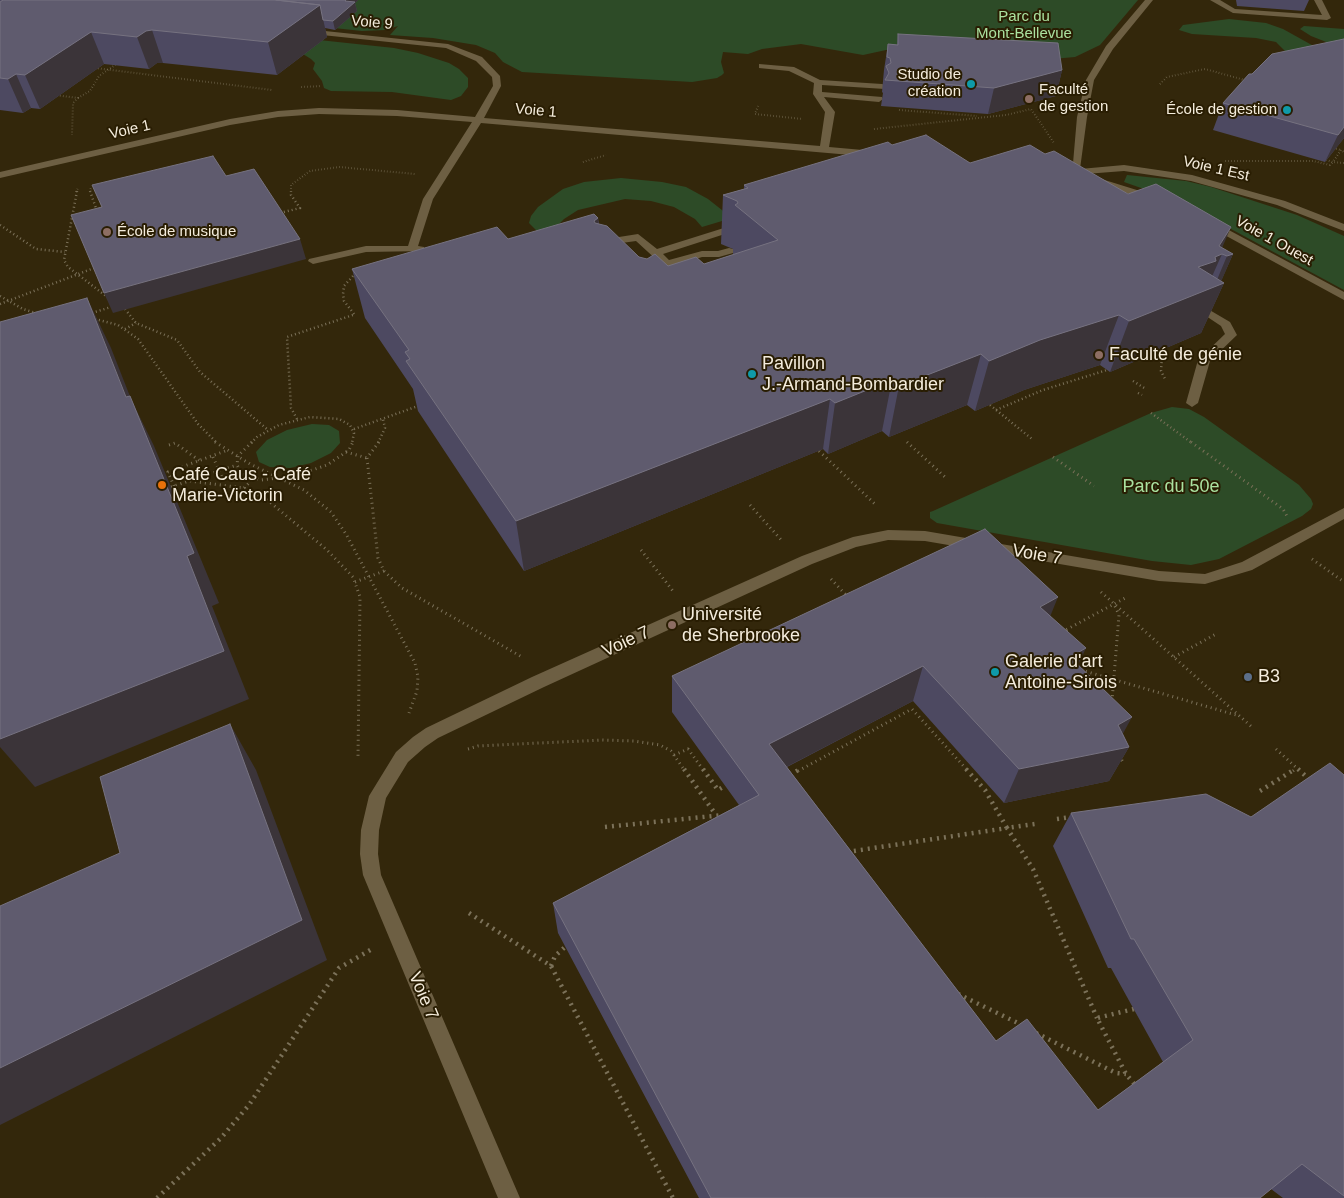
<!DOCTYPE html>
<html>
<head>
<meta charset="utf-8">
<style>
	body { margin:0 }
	canvas { display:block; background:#33270b }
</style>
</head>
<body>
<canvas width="1344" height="1198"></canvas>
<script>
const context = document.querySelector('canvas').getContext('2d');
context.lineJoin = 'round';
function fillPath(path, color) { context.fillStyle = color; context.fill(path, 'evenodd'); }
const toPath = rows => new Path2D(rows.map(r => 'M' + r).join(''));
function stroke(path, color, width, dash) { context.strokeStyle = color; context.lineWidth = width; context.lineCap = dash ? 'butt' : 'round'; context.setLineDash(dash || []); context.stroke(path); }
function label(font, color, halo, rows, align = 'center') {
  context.font = font + ' Helvetica,sans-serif'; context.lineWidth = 4; context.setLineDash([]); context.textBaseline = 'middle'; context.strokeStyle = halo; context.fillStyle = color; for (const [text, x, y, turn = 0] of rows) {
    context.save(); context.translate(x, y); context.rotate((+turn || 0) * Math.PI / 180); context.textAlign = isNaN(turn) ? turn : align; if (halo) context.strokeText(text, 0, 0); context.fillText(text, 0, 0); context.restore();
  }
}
fillPath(toPath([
	[358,0,1138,0,1100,45,1075,57,1052,59,886,50,863,55,801,44,762,49,748,54,723,52,721,62,724,73,722,75,717,78,692,82,522,72,503,62,495,53,476,45,433,38,390,35,398,26,385,30,362,31,334,28,347,10],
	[1229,19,1266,23,1283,29,1319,49,1286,52,1276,42,1256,38,1192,34,1179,30,1183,25],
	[1304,26,1344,29,1344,49,1311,36,1300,29],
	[272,35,394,48,418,53,449,63,459,69,468,78,468,87,461,96,451,100,392,92,331,91,324,88,322,81,313,69,315,63,311,59],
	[1127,175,1186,181,1211,187,1297,215,1344,236,1344,290,1181,202,1124,182],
	[621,178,662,182,686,187,708,199,732,218,702,227,695,219,674,207,651,201,625,199,578,210,564,219,552,231,538,232,529,223,531,216,538,207,563,189,584,182],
	[1172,407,1189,409,1204,417,1299,485,1311,499,1313,504,1311,509,1302,516,1219,559,1191,565,1152,561,937,523,930,518,930,512,933,511,1151,413],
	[312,424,329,425,339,431,340,443,331,453,311,463,290,468,270,467,259,462,256,452,267,440,287,430]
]), '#2d4b27');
stroke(toPath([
	[95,68,272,90],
	[1160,84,1167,77,1205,69,1248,81],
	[301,87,322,86],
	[54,95,78,98,73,103,72,135],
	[78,98,90,91,99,76,118,63],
	[758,106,755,114,803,119],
	[899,110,977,116],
	[874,129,1006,115,1031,109,1054,143],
	[1336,149,1341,150],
	[1326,160,1333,162,1341,150,1344,152],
	[1225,161,1313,161,1330,165,1333,162,1344,163],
	[583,162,606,155],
	[76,192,78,188],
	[90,192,91,187],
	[291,192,291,185,310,171,339,167,415,174]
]), '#7b7159', 2, [0.5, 2.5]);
stroke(toPath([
	[77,191,64,260,68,267,106,296],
	[90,191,97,211],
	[280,213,300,208,291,195,291,191],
	[0,225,36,249,65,252],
	[353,276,344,286,343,294,344,301,354,314],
	[0,296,23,309,39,314],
	[0,304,94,268],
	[125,309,136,323,177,340,200,372,268,430],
	[92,313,111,307],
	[95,319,118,325,138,339,198,424,217,443],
	[125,329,136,323],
	[1159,351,1162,356,1161,371,1166,381],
	[1133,381,1146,389],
	[1138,393,1142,395],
	[990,405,1032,439],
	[996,410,1043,390,1107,370],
	[1151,413,1192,443],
	[297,419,291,408,287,337,353,315],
	[354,429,418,406],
	[251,443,257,437,279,425,310,417,339,419,350,425,354,433,352,443],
	[378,443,385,428,383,419]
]), '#7b7159', 2.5, [1, 3]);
stroke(toPath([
	[215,442,250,464,304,490,331,512,346,534,415,663,418,677,417,691,409,713],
	[252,442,238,456,237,465,242,474,261,480,295,476,327,465,349,450,353,442],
	[379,442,367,458,378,558,384,571,402,588,522,657],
	[907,442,945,477],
	[1191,442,1283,509,1287,516],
	[169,445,175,443,200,461],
	[819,451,877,506],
	[346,452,367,458],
	[213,457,225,484],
	[1053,457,1094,486],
	[190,481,244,488,265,498,327,550,353,577,360,597,358,757],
	[174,486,168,472,228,450],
	[171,487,237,465],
	[244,488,253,479],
	[750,505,783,542],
	[641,550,673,591],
	[1312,559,1344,582],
	[831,579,847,596],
	[355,582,384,571],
	[1101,592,1253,728],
	[1062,632,1127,597],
	[1174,657,1216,634],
	[1081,670,1236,715],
	[1112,701,1119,615,1115,606],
	[468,749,478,746,602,740,634,741,660,745,671,751,685,771],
	[1276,749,1300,771],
	[674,755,688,749,704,771],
	[1119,756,1123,762],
	[798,771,912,709,968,771],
	[1293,771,1297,768]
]), '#7b7159', 3, [1, 4]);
stroke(toPath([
	[684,769,716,815],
	[703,769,718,790,725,786],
	[966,769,985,790,1007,828,1035,824],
	[1298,769,1310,780],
	[790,775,800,769],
	[1260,791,1295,769],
	[1057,819,1071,817],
	[605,827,723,815],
	[847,852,1007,828,1033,869,1097,1018],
	[469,913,551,966,673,1198],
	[551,966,555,956,565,947],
	[958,994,1022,1025],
	[1134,1009,1097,1018,1126,1074,1136,1086],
	[1036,1033,1116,1073,1126,1074],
	[157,1198,221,1138,249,1105,339,968,372,949]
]), '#7b7159', 4.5, [2, 5]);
fillPath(toPath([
	[1145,0,1153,0,1113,49,1094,80,1087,117,1080,169,1124,165,1192,175,1285,201,1344,224,1344,231,1277,205,1191,181,1124,171,1072,175,1077,117,1086,80,1106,46,1145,0],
	[1210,0,1220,0,1235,9,1322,15,1314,0,1322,0,1331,18,1327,20,1233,13,1210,0],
	[306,29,448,44,482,57,500,76,501,86,484,118,820,146,825,112,813,94,814,83,789,71,759,68,759,64,794,67,820,80,882,84,885,85,885,89,822,85,822,92,882,97,883,99,879,102,824,97,835,112,829,147,874,151,879,154,874,157,481,123,433,199,418,246,424,247,424,251,366,252,313,264,308,261,309,259,366,246,408,246,423,199,472,122,397,116,319,114,278,117,230,125,0,178,0,172,230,119,278,111,319,108,397,110,475,117,493,86,492,77,476,61,446,48,303,33,302,31,306,29],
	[1095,177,1156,196,1157,198,1152,201,1092,182,1092,178,1095,177],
	[1212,221,1344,292,1344,300,1208,226,1207,224,1212,221],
	[727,227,732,230,731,232,663,254,669,260,702,251,718,251,729,248,733,249,733,253,719,257,702,257,668,268,654,268,654,264,659,262,636,241,600,246,595,243,600,240,638,234,657,249,727,227],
	[1201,305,1230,322,1237,335,1210,361,1198,403,1192,407,1186,403,1198,360,1225,334,1221,326,1197,310,1195,308,1201,305],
	[1344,508,1344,519,1252,570,1205,584,1159,581,925,541,888,540,856,547,812,564,544,687,438,738,425,747,408,762,386,798,379,830,378,854,381,875,520,1198,498,1198,363,875,360,854,361,830,369,796,396,752,413,737,426,728,532,677,802,556,853,537,888,530,925,531,1159,571,1205,574,1242,562,1344,508]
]), '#6d5f43');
fillPath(toPath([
	[0,0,358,0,355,3,357,11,335,30,325,28,327,37,277,75,163,63,157,63,149,69,104,64,40,109,31,108,23,113,0,110,0,2,1,1,0,1],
	[1236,0,1309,0,1304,11,1237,6],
	[898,34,1062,70,1056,96,988,114,881,106,883,93,882,92,884,70,888,44,897,45],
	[1344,39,1344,138,1325,162,1213,130,1223,103,1252,74],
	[892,145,970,163,1045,154,1233,254,1221,281,1224,283,1201,333,1110,372,1100,365,1024,390,975,411,967,405,889,437,882,431,828,454,823,449,524,571,418,411,413,389,365,318,352,269,508,239,598,218,599,224,639,257,668,266,704,264,734,255,733,254,733,249,721,244,723,195,744,189,744,185],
	[1050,616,1078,665,1123,734,1129,747,1109,781,1004,803,913,701,787,767,996,1041,1098,1110,1163,1062,1111,968,1108,968,1053,846,1071,813,1251,817,1344,775,1344,1198,1283,1198,1271,1189,1260,1198,699,1198,558,933,553,903,739,805,672,712,672,676]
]), '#4d4961');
fillPath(toPath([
	[346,0,358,0,355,3,357,11,335,30,333,21],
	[320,5,327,37,277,75,268,42],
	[152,30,163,63,157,63,149,69,137,37,146,31],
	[91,32,104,64,40,109,25,75],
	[1062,70,1056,96,988,114,994,88],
	[16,74,31,108,23,113,8,79],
	[1344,127,1344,138,1325,162,1338,135],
	[598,218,601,267,594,221],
	[1231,227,1219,255,1222,254,1206,290,1214,287,1227,256,1233,254,1220,284,1224,283,1201,333,1110,372,1129,321,1219,246],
	[300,239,306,259,113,313,104,293],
	[87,298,111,348,131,399,154,446,219,603,212,606,249,699,35,787,0,747,0,739,187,556,126,397],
	[1119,315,1100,365,1024,390,975,411,989,361,1040,340],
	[981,354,967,405,889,437,899,386],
	[892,380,882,431,828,454,835,403],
	[830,399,823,449,524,571,516,521],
	[1058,597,1043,634,1040,607],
	[1086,648,1069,684,1070,657],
	[923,666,913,701,765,778,769,744],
	[1132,717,1114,750,1129,747,1109,781,1004,803,1019,769,1118,725],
	[230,724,256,770,327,960,0,1125,0,1068]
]), '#3b3439');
const building = toPath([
	[3,0,276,0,320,5,268,42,152,30,146,31,137,37,91,32,25,75,16,74,8,79,0,78,0,2,3,0],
	[276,0,346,0,345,1,355,2,333,21,323,20,320,5,276,0],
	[898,34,1058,43,1062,70,994,88,885,80,889,73,886,66,891,63,890,58,887,57,888,44,898,45,898,34],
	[1344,39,1344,127,1338,135,1223,103,1249,74,1252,74,1272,54,1344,39],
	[926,135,970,163,1030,145,1045,154,1054,151,1128,194,1156,184,1231,227,1219,246,1233,254,1227,256,1222,254,1215,257,1216,261,1198,267,1224,283,1129,321,1119,315,1040,340,989,361,981,354,899,386,892,380,835,403,830,399,516,521,406,361,410,359,405,352,409,350,352,269,497,227,508,239,594,214,598,218,594,221,595,223,607,226,639,257,647,259,655,254,668,266,696,257,704,264,778,240,735,205,738,203,737,201,723,195,748,188,744,185,888,142,892,145,926,135],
	[213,156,226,176,254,169,300,239,104,293,71,215,102,207,92,185,213,156],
	[87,298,126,397,130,396,194,553,187,556,224,651,0,739,0,322,87,298],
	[985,529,1058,597,1040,607,1086,648,1070,657,1132,717,1118,725,1129,747,1019,769,923,666,769,744,996,1041,1027,1019,1098,1110,1193,1040,1134,939,1131,939,1071,813,1206,794,1251,817,1330,763,1344,775,1344,1196,1302,1164,1260,1198,711,1198,553,903,759,795,672,676,985,529],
	[230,724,302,920,0,1068,0,906,120,853,100,777,230,724]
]);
fillPath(building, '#5f5b6e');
stroke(building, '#767280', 1);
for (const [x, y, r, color] of [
	[971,84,5,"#0f9aa8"],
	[1029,99,5,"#8d6e63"],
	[1287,110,5,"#0f9aa8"],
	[107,232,5,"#8d6e63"],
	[1099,355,5,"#8d6e63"],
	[752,374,5,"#0f9aa8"],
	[162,485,5,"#e8710a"],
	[672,625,5,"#8d6e63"],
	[995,672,5,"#0f9aa8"],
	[1248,677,5,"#5c6f8a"]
]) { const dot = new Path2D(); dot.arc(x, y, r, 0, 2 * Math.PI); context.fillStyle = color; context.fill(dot); stroke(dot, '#291d02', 2); }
label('15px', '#aae19f', '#291d02', [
	["Parc du",1024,17],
	["Mont-Bellevue",1024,34]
]);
label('15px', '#f4ecdc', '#291d02', [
	["Voie 9",372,23,5],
	["Voie 1",536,111,5],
	["Voie 1",130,130,-13],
	["Voie 1 Est",1216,169,13],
	["Voie 1 Ouest",1274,241,29]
]);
label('15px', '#f4ecdc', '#291d02', [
	["Studio de",961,75],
	["création",961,92],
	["Faculté",1039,90,"left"],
	["de gestion",1039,107,"left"],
	["École de gestion",1277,110],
	["École de musique",117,232,"left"]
], 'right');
label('18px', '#f4ecdc', '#291d02', [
	["Faculté de génie",1109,355],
	["Pavillon",762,364],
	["J.-Armand-Bombardier",762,385],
	["Café Caus - Café",172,475],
	["Marie-Victorin",172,496],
	["Université",682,615],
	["de Sherbrooke",682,636],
	["Galerie d'art",1005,662],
	["Antoine-Sirois",1005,683],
	["B3",1258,677]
], 'left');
label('18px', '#aae19f', '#291d02', [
	["Parc du 50e",1171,487]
]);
label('18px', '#f4ecdc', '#291d02', [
	["Voie 7",1037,555,10],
	["Voie 7",626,642,-25],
	["Voie 7",423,996,67]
]);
</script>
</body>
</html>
